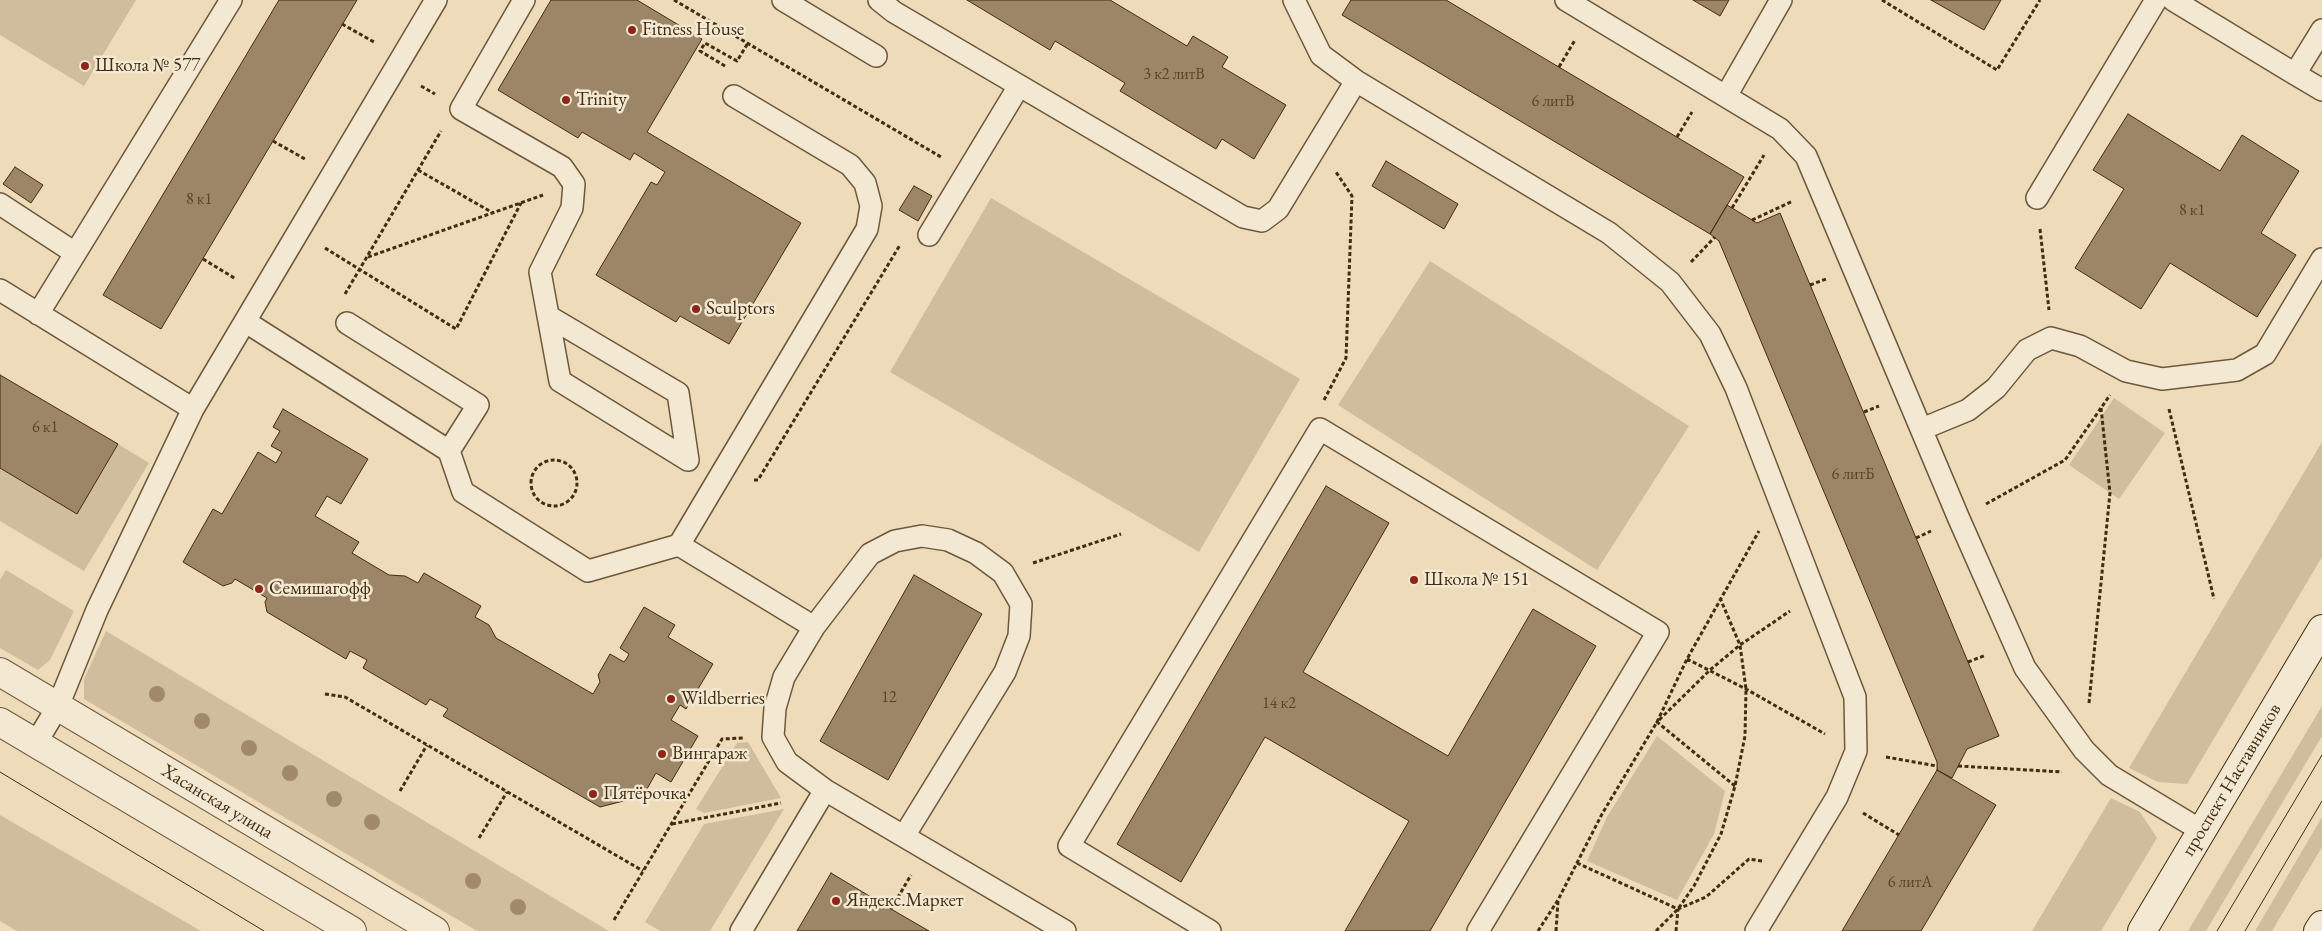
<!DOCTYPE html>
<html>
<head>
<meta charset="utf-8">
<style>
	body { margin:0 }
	canvas { display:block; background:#eddbba }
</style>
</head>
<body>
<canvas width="2322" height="931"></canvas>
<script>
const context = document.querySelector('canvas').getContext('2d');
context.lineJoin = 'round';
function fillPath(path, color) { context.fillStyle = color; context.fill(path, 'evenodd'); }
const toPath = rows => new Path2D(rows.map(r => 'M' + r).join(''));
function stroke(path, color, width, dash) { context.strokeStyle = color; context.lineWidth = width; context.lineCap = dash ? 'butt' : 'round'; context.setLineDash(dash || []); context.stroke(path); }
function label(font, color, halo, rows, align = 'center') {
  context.font = font + ' "EB Garamond",serif'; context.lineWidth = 5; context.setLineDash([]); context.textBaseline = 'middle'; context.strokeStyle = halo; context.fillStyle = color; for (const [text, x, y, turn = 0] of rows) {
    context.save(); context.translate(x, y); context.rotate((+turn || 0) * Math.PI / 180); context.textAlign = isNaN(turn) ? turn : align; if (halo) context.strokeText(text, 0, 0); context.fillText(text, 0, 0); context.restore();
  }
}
fillPath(toPath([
	[0,0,136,0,84,86,0,35],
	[991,198,1300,379,1199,552,890,372],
	[1430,261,1689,426,1597,570,1338,405],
	[2114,398,2165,433,2119,499,2069,465],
	[2322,442,2322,557,2187,784,2158,782,2129,768],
	[118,444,149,463,84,571,0,521,0,468,76,513],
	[6,570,74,611,50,660,38,670,0,648,0,580],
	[106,631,609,931,477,931,84,699,84,679],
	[2322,706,2322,736,2206,931,2188,931],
	[1657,736,1725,791,1714,834,1677,900,1587,861,1607,817],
	[748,742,781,798,704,813,696,809,737,743],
	[2111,798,2140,812,2157,838,2101,931,2032,931],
	[784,809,710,931,660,931,645,922,704,824],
	[0,815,201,931,17,931,0,921],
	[2322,817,2322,847,2272,931,2255,931]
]), '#d0bd9d');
const building = toPath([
	[279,0,357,0,161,329,103,295,279,0],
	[551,0,637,0,702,39,647,132,801,223,729,344,680,316,676,322,596,275,651,182,657,185,665,172,634,153,630,160,582,132,578,138,498,90,551,0],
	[967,0,1110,0,1187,46,1193,36,1228,57,1222,67,1286,105,1254,159,1222,139,1216,149,1120,91,1125,83,1055,41,1050,50,967,0],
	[1351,0,1446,0,1744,177,1710,234,1342,15,1351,0],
	[1693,0,1729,0,1720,16,1693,0],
	[1931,0,2001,0,1984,30,1931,0],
	[2128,114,2220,171,2242,135,2299,171,2261,233,2296,255,2257,317,2170,263,2141,309,2075,268,2124,189,2093,170,2128,114],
	[1386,161,1458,204,1444,229,1372,186,1386,161],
	[15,167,43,185,31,203,3,184,15,167],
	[914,186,932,196,918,221,899,210,914,186],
	[1727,205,1757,223,1780,213,1999,736,1967,749,1952,778,1937,770,1937,762,1719,241,1710,234,1727,205],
	[0,375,118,444,77,514,0,468,0,375],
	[283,409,368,459,341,504,327,496,315,516,359,542,352,553,389,575,405,576,418,583,424,573,481,606,475,617,489,625,496,638,593,694,600,682,598,675,610,654,624,662,627,658,629,654,620,648,644,607,675,625,668,637,713,664,686,709,680,705,671,720,698,736,671,782,656,773,643,796,600,807,443,716,448,709,430,699,426,705,363,668,367,660,350,651,346,659,267,612,265,602,267,598,235,579,232,583,223,586,183,562,213,509,222,514,258,452,276,463,282,452,271,446,280,431,273,427,283,409],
	[1326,486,1389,523,1303,672,1448,756,1533,609,1596,646,1430,931,1345,931,1409,821,1265,737,1181,882,1117,844,1326,486],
	[914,575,982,614,888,780,820,741,914,575],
	[1937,770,1996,805,1921,931,1842,931,1937,770],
	[831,873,891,909,929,931,797,931,831,873]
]);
fillPath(building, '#9b8768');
stroke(building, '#432d0f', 1);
const service = toPath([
	[524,0,461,109,562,167,574,184,572,208,540,272,560,381,688,460],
	[783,0,876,56],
	[879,0,894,12,1243,217,1262,221,1278,209,1356,81],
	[1294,0,1321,55,1356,81,1609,233,1670,282,1710,334,1736,388,1855,697,1856,751,1837,797,1756,931],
	[1566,0,1780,129,1806,156,1959,519,2025,668,2084,750,2109,775,2202,831],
	[2173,0,2295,74],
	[2322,30,2295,74,2322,90],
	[1726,96,1781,0],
	[2037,198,2156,0],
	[0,204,75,253],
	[929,235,1019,86],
	[0,290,193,409],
	[38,314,231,0],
	[548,316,678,393,688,460],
	[246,322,449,451,463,492,588,571,679,545,867,229,871,206,865,183,850,165,734,96],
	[347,323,478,405,449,451],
	[1922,429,1968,410,1996,388,2027,350,2051,338,2080,346,2126,371,2162,379,2237,370,2265,354,2322,259],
	[679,545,814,627,784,677,775,708,773,737,787,762,825,790,1065,931],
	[814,627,870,554,895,541,922,536,948,540,976,553,1003,573,1021,604,1019,636,1005,672,904,836],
	[36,743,58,706,97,610,193,409,436,0],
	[741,931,825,790],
	[1210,931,1069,846,1320,429,1658,632,1478,931]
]);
const tertiary = toPath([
	[0,672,435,931],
	[0,722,352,931]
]);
const secondary = toPath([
	[2142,931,2322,629],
	[2318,931,2322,925]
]);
stroke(service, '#6e583a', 24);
stroke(tertiary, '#6e583a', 30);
stroke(secondary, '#432d0f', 30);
stroke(toPath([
	[674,0,941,157],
	[1882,0,1997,70,2040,0],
	[342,24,374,42],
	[725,66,700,51,705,43,737,61,748,43],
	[1559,67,1575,40],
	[421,86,435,94],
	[1677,137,1692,112],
	[273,141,305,159],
	[418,170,493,213],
	[1732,208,1764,155],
	[1752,220,1793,201],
	[2040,229,2049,310],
	[325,248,456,329,521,203],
	[368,257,543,195],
	[203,259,236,279],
	[1691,262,1715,237],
	[1810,285,1826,279],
	[345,294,441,131],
	[1324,400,1346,358,1352,196,1336,172],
	[2169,409,2214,599],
	[1864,412,1879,406],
	'531 483a23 23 0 1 1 46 0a23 23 0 1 1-46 0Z',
	[754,480,758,480,900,245],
	[1986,504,2065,460,2110,395],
	[1916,538,1931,531],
	[1033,563,1121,534],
	[1687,659,1746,689,1825,734],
	[1968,662,1986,655],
	[325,694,345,697,643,871],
	[2089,703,2110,493,2101,408],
	[1886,757,1937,766],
	[1958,766,2062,772],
	[1735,786,1657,722,1710,670,1740,645,1790,611],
	[400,791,427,745],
	[1863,813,1899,835],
	[672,824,781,803],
	[479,838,507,792],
	[1577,863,1678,909,1706,897,1749,859,1762,861],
	[891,909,911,875],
	[614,920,722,739,743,738],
	[1538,931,1558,900,1602,814,1657,722,1687,659,1759,531],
	[1556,931,1558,901],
	[1656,931,1678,909,1694,886,1721,834,1735,786,1745,736,1746,689,1740,645,1720,598],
	[1676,931,1678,909]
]), '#432d0f', 3, [4, 2.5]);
stroke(service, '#f3e8d2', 21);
stroke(tertiary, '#f3e8d2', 28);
stroke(secondary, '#f3e8d2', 28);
stroke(toPath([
	[0,772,264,931],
	[2217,931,2322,755],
	[2245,931,2322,801]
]), '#432d0f', 1);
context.fillStyle = '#9f8b6b';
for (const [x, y] of [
	[157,694],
	[202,721],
	[249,748],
	[290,773],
	[334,799],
	[372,822],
	[473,881],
	[518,907]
]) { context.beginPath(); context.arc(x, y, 8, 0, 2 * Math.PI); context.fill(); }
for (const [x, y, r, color] of [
	[632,30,5,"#8f2418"],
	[85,66,5,"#8f2418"],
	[566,100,5,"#8f2418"],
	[696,309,5,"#8f2418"],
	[1414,580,5,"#8f2418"],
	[259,589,5,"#8f2418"],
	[671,699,5,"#8f2418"],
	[662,754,5,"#8f2418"],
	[593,794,5,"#8f2418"],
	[836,901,5,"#8f2418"]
]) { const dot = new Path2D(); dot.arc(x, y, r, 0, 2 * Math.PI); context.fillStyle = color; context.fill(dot); stroke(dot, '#f3e8d2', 2); }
label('16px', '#594425', null, [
	["3 к2 литВ",1174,75],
	["6 литВ",1553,102],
	["8 к1",199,200],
	["8 к1",2192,211],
	["6 к1",45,428],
	["6 литБ",1853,475],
	["12",889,698],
	["14 к2",1279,704],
	["6 литА",1910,883]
]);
label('19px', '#432d0f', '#f3e8d2', [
	["Fitness House",642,30],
	["Школа № 577",95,66],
	["Trinity",576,100],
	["Sculptors",706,309],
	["Школа № 151",1424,580],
	["Семишагофф",269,589],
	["Wildberries",681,699],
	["Вингараж",672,754],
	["Пятёрочка",603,794],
	["Яндекс.Маркет",846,901]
], 'left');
label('19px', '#432d0f', '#f3e8d2', [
	["проспект Наставников",2232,780,-59],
	["Хасанская улица",217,802,31]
]);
</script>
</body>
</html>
